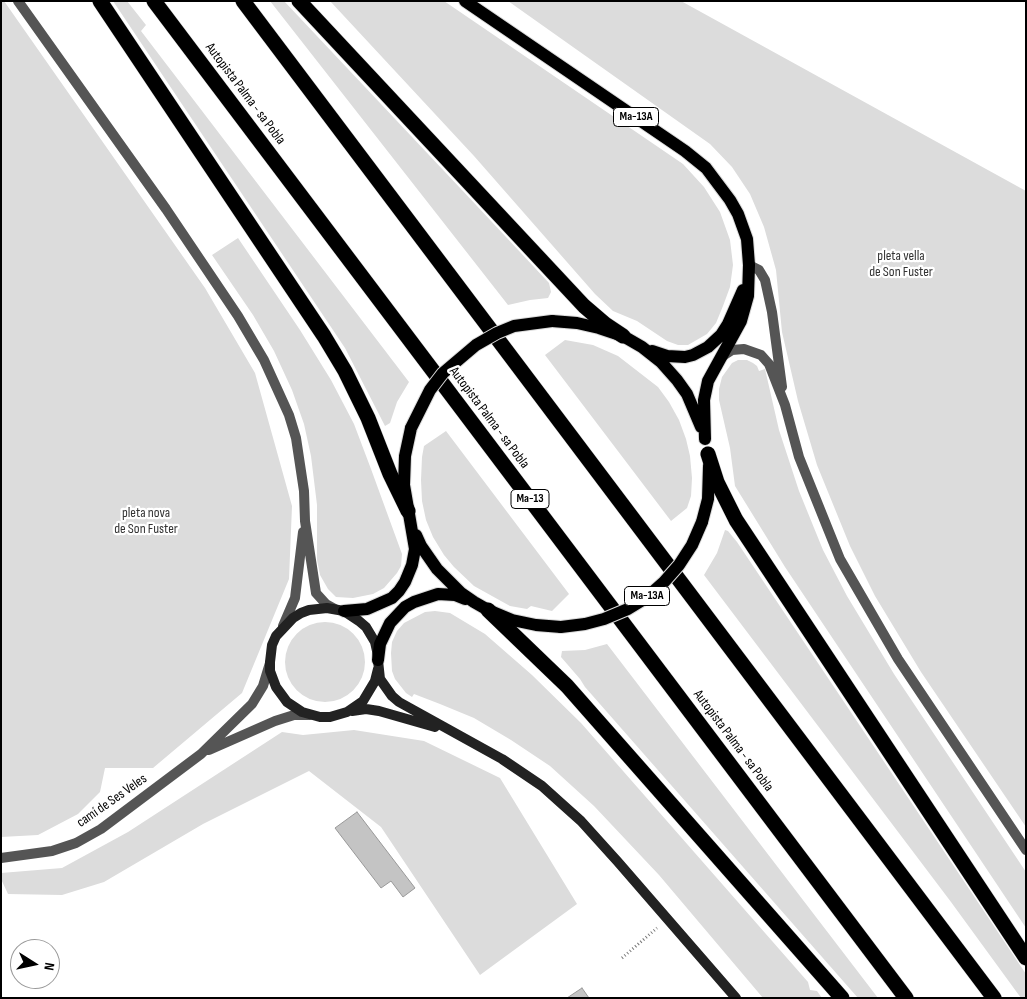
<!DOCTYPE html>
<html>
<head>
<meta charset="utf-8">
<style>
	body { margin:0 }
	#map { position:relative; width:1027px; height:999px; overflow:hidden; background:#fff; font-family:"Sofia Sans Condensed",sans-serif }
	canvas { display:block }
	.frame { position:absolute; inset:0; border:2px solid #000; pointer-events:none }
	.north { position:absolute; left:10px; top:939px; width:50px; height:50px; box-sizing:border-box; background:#fff; border:1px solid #999; border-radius:50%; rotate:100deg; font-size:14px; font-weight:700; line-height:20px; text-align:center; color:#000 }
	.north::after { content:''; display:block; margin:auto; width:18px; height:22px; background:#000; clip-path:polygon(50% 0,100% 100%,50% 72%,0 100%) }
</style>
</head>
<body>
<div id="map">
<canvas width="1027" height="999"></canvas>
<div class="frame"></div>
<div class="north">N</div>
</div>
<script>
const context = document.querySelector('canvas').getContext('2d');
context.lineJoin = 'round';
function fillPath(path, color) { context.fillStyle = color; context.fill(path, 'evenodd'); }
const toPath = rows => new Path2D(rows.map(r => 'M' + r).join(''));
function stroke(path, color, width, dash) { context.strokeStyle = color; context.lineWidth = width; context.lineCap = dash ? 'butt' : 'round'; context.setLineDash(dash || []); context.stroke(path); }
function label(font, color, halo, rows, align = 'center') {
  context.font = font + ' "Sofia Sans Condensed",sans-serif'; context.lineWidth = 4.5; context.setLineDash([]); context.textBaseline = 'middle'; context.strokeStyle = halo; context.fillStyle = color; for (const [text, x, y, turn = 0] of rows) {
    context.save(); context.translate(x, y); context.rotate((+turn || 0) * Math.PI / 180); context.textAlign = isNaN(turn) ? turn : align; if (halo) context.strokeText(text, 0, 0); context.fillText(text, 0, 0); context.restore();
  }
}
fillPath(toPath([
	[1,1,4,1,205,288,255,373,292,506,289,579,242,693,153,768,105,768,100,792,78,814,38,835,1,837],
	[113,1,127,1,146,25,141,31,409,382,397,402,390,423,385,426,345,348],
	[270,1,284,1,477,206,549,283,551,292,548,298,530,300,508,305],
	[330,1,444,1,683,164,704,187,720,212,730,240,733,265,730,287,723,306,716,323,707,334,688,345,678,345,667,341,637,321,613,311,595,294,474,156],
	[508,1,681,1,1026,191,1026,827,921,672,875,596,850,546,817,465,798,401,782,332,776,270,764,227,750,194,732,167,710,144],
	[238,238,300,330,331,380,354,424,371,469,402,554,401,566,397,573,384,588,373,594,353,598,336,597,328,589,320,575,317,560,317,505,311,456,304,424,292,390,274,351,253,315,212,255],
	[565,340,593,345,618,356,658,387,669,402,679,420,686,439,690,456,692,478,691,496,687,508,671,521,545,355],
	[738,360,747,360,753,363,757,366,759,371,765,369,779,430,799,491,823,550,847,596,894,674,1026,872,1026,928,785,567,735,486,730,448,719,400,719,389,722,377,732,363],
	[446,431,569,594,552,611,531,606,527,609,510,606,474,586,454,567,444,555,433,537,426,520,422,501,421,480,422,457,424,446],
	[725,530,728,531,737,542,1026,974,1026,998,1021,998,951,902,704,575,717,553],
	[435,611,450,613,485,634,532,675,581,723,808,982,810,990,817,991,822,998,763,998,659,875,594,806,550,766,511,740,474,718,440,704,414,694,412,697,406,693,395,679,392,671,391,653,392,642,397,631,404,623,425,612],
	'285 662a40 40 0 1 1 80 0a40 40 0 1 1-80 0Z',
	[607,644,878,998,858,998,585,687,580,679,561,657,562,651,585,650],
	[354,730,424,741,500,778,577,904,480,975,381,827,309,771,203,824,104,882,62,895,8,894,1,879,1,873,62,868,128,832,282,732,303,735]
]), '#dcdcdc');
const building = toPath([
	[357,812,415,888,403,897,391,881,381,888,335,828,357,812],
	[582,988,589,998,567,998,582,988]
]);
fillPath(building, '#c4c4c4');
stroke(building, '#999', 1);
const primary = toPath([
	[465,1,685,151,706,168,730,200,738,214,747,239,749,265,748,296,741,321,708,381,704,400,705,439],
	[552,321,577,323,599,328,623,336,642,347,661,362,677,380,687,394,701,427],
	[652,351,667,356,685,357,693,355,708,347,721,335,728,324,743,290],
	[702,522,708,499,709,466],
	[416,535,421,546,437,569,461,593,474,602,488,610,512,620,536,625,561,627],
	[344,611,367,609,392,598,399,591,405,582,412,565,415,549,404,485,405,456,411,428],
	[378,660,380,644,390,623,405,607,414,602,438,594,455,595,465,599]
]);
const highway = toPath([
	[100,1,324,336,345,371,368,418,390,474,408,511],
	[154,1,906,998],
	[243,1,994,998],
	[299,1,584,306,605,324,623,336],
	[708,454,717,482,736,520,1026,958],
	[488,610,567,686,842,998]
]);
stroke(primary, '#dbdbdb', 14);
stroke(highway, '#dbdbdb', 16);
stroke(toPath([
	[622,958,657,928]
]), '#777', 3, [1, 2.5]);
stroke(toPath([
	[749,265,759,270,765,280,772,312,782,387],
	[721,357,732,350,744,349,761,355,769,364,785,405,799,457,840,559,898,659,1026,850]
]), '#555', 10);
stroke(toPath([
	[18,1,166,209,238,316,264,360,289,415,296,438,304,491,305,521,316,593,326,604,335,609],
	[283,626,295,598,303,532],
	[209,750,275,721,294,715,310,715],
	[1,858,52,851,76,843,101,829,201,754,252,704,263,686,270,663]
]), '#555', 10);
stroke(toPath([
	[378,669,375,681,363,701,347,712,330,717,320,717,302,712,287,702,276,687,270,671,270,662,272,645,276,636,293,618,301,613,309,610,327,608,344,611,359,621,366,627,375,642,377,651,380,679,392,696,399,702,502,759,542,786,562,804,581,821,618,862,736,998],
	[352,711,366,709,379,711,435,727]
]), '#222', 10);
stroke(primary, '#000', 12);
stroke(highway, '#000', 15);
const primaryBridge = toPath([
	[411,428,430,390,443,373,476,345,497,333,514,326,552,321],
	[561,627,585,624,604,619,628,609,646,598,664,582,679,565,692,545,702,522]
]);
stroke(primaryBridge, '#dbdbdb', 14, []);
stroke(primaryBridge, '#000', 12);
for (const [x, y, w] of [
	[636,117,45],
	[530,499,38],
	[647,596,45]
]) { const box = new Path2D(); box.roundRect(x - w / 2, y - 9.5, w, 19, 4); context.fillStyle = '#fff'; context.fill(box); stroke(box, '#000', 1); }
label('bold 12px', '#000', null, [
	["Ma-13A",636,117],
	["Ma-13",530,499],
	["Ma-13A",647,596]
]);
label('14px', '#000', '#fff', [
	["Autopista Palma - sa Pobla",245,94,53],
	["Autopista Palma - sa Pobla",489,418,53],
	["Autopista Palma - sa Pobla",733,741,53],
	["camí de Ses Veles",112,801,-35]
]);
label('14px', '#333', '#fff', [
	["pleta vella",901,256],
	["de Son Fuster",901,272],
	["pleta nova",146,513],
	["de Son Fuster",146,529]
]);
</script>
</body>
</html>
